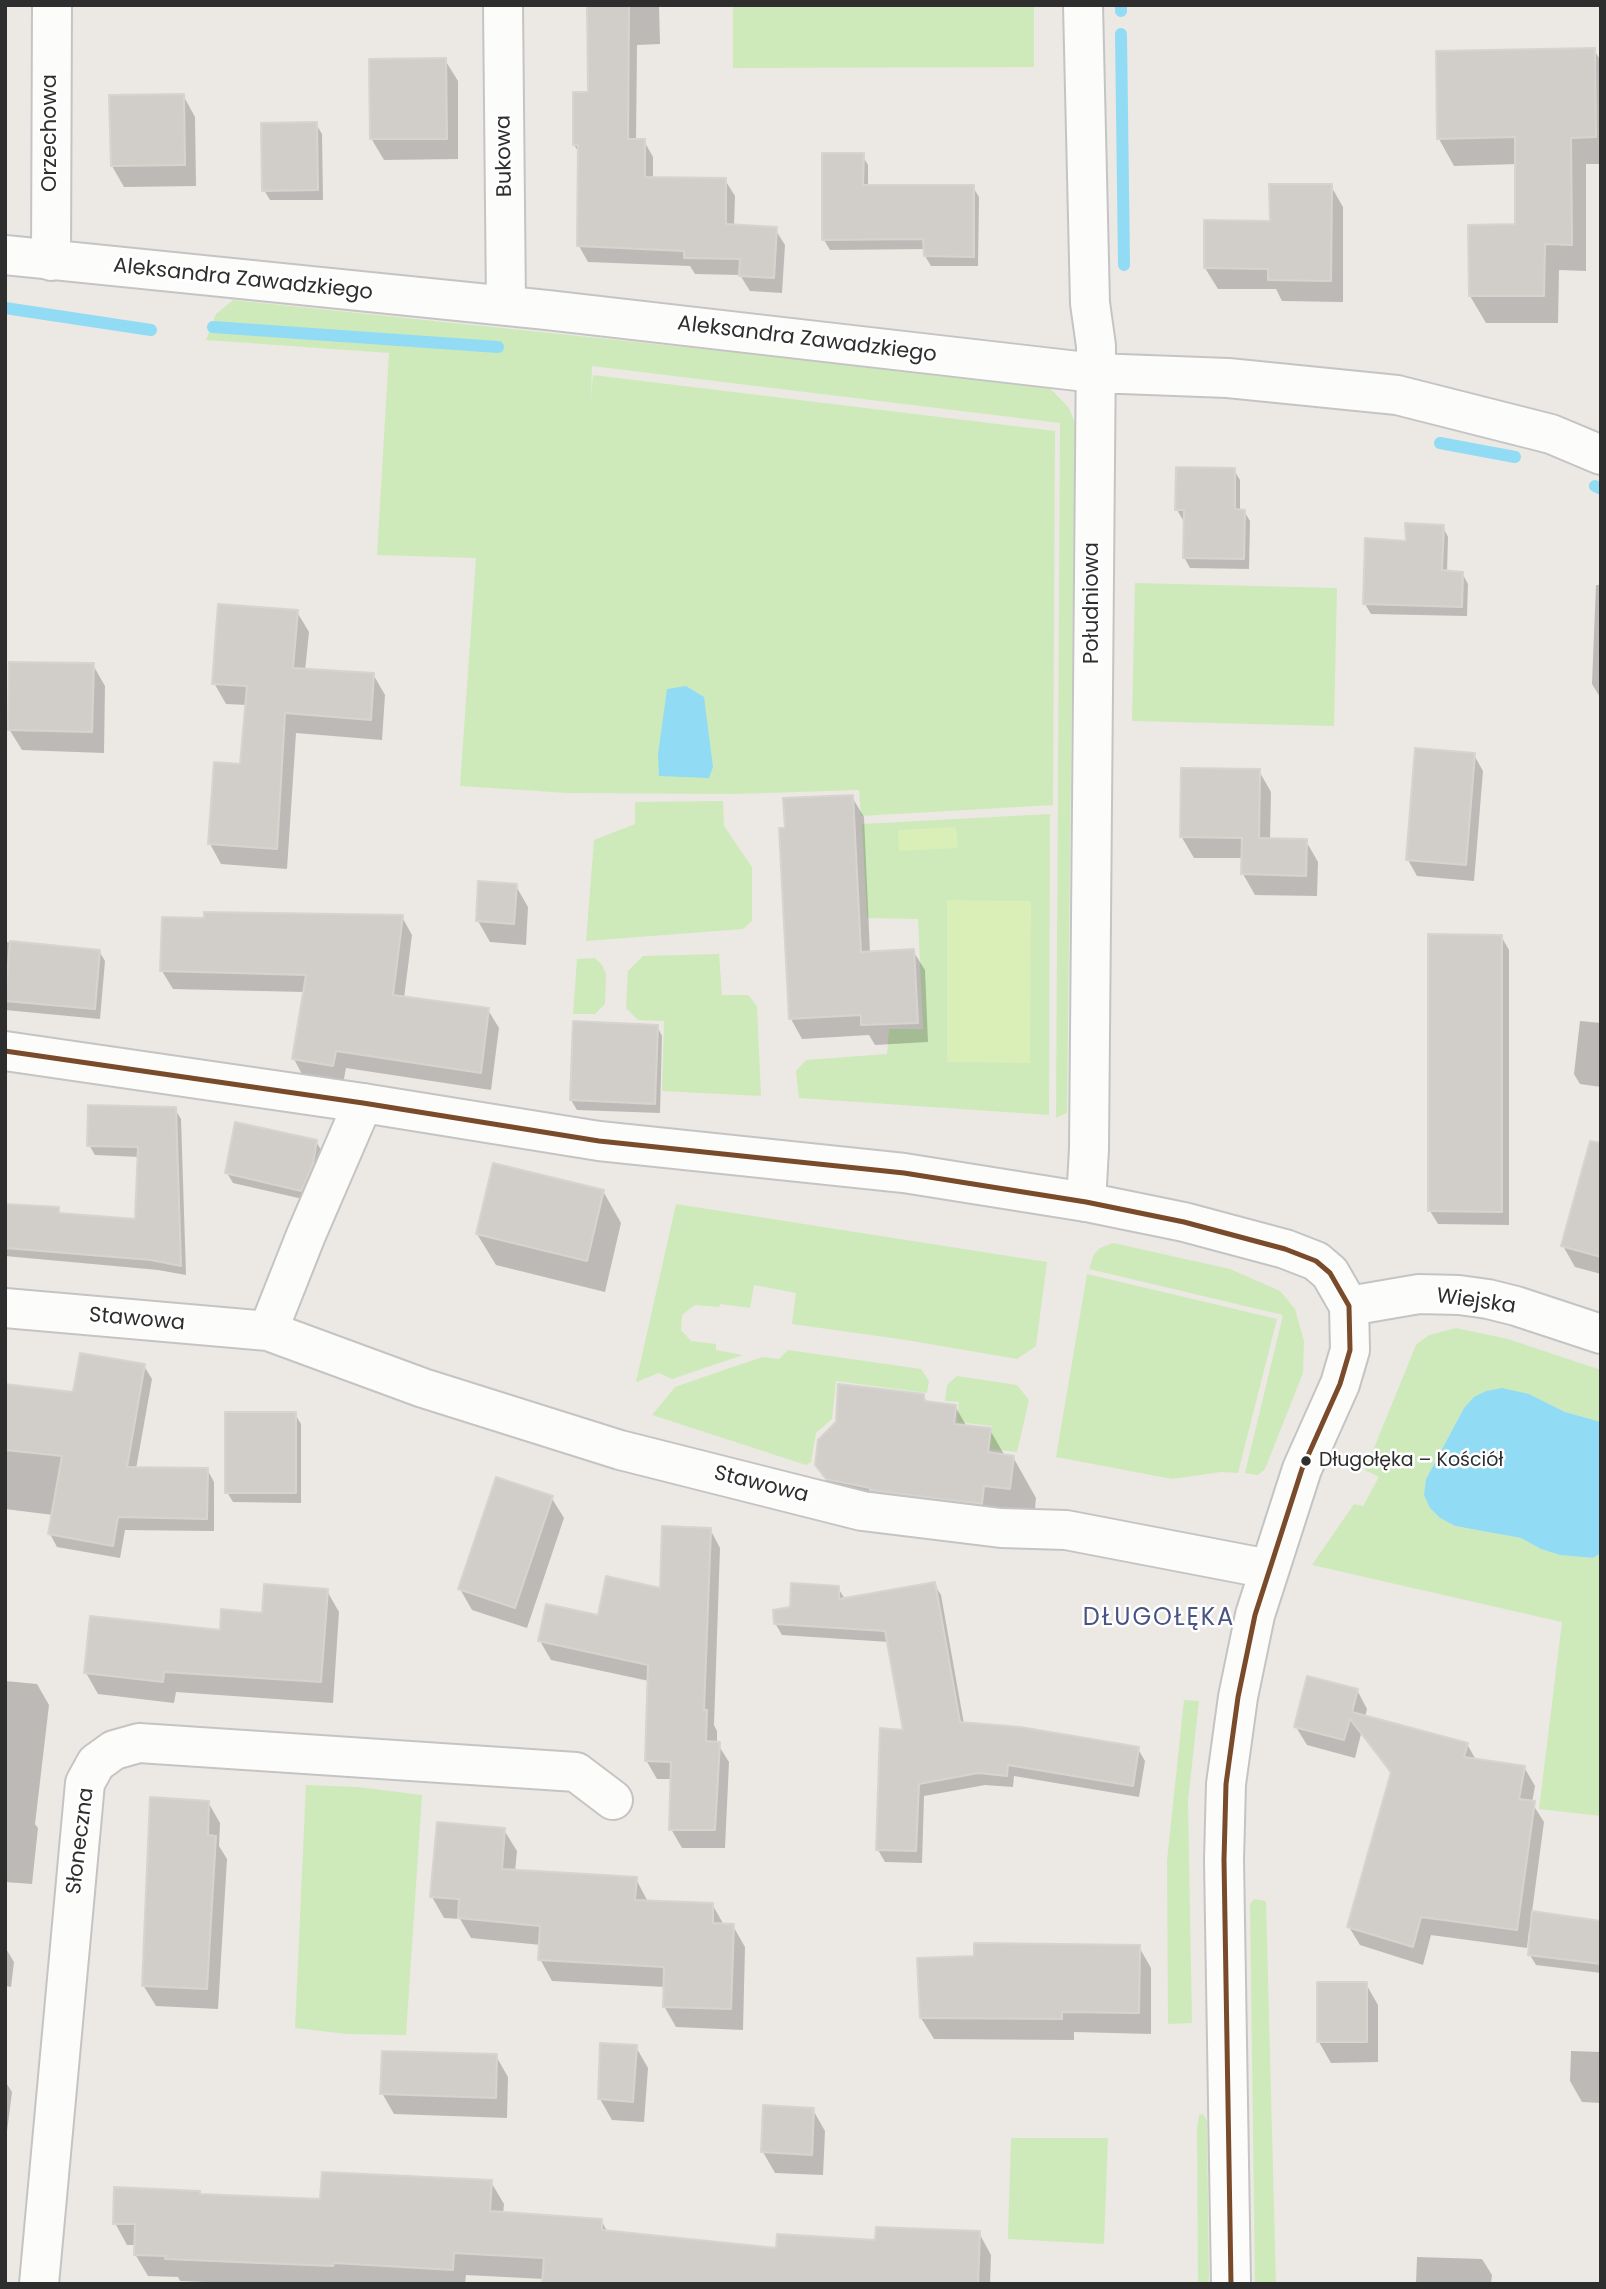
<!DOCTYPE html>
<html>
<head>
<meta charset="utf-8">
<style>
	body { margin:0 }
	#map { position:relative; width:1606px; height:2289px; overflow:hidden; background:#ece8e4; font-family:Poppins,sans-serif }
	canvas { display:block }
	.frame { position:absolute; inset:0; border:7px solid #2e2e2e; pointer-events:none }
</style>
</head>
<body>
<div id="map">
<canvas width="1606" height="2289"></canvas>
<div class="frame"></div>
</div>
<script>
const context = document.querySelector('canvas').getContext('2d');
context.lineJoin = 'round';
function fillPath(path, color) { context.fillStyle = color; context.fill(path, 'evenodd'); }
const toPath = rows => new Path2D(rows.map(r => 'M' + r).join(''));
function stroke(path, color, width, dash) { context.strokeStyle = color; context.lineWidth = width; context.lineCap = dash ? 'butt' : 'round'; context.setLineDash(dash || []); context.stroke(path); }
function label(font, color, halo, rows, align = 'center') {
  context.font = font + ' Poppins,sans-serif'; context.lineWidth = 5; context.setLineDash([]); context.textBaseline = 'middle'; context.strokeStyle = halo; context.fillStyle = color; for (const [text, x, y, turn = 0] of rows) {
    context.save(); context.translate(x, y); context.rotate((+turn || 0) * Math.PI / 180); context.textAlign = isNaN(turn) ? turn : align; if (halo) context.strokeText(text, 0, 0); context.fillText(text, 0, 0); context.restore();
  }
}
fillPath(toPath([
	[733,5,1034,5,1034,67,733,68],
	[233,300,991,379,1051,389,1069,408,1075,423,1067,1113,1056,1118,1060,423,592,366,591,399,593,375,1055,431,1053,805,861,816,859,790,734,794,567,793,460,786,476,558,377,555,389,353,206,340,216,314],
	[1135,583,1337,588,1334,726,1132,721],
	[723,801,724,826,752,867,752,921,743,929,586,941,594,840,635,824,635,802],
	[1050,814,1049,1115,799,1098,796,1071,806,1060,887,1054,889,1029,923,1029,918,919,867,918,862,824],
	[719,954,722,995,748,995,757,1006,761,1096,662,1091,664,1021,638,1020,626,1008,628,971,643,956],
	[595,958,602,965,606,974,605,1004,595,1014,573,1014,577,959],
	[676,1204,1047,1262,1036,1346,1017,1359,906,1340,792,1324,796,1293,754,1285,750,1308,720,1304,719,1307,695,1305,682,1315,681,1330,691,1341,716,1344,716,1350,743,1355,672,1379,659,1373,636,1382],
	[1113,1243,1230,1269,1280,1291,1295,1309,1304,1341,1303,1373,1265,1469,1258,1475,1245,1473,1283,1315,1089,1269,1094,1254,1100,1248],
	[1087,1274,1277,1319,1238,1473,1221,1472,1172,1479,1056,1457],
	[1456,1328,1508,1339,1601,1370,1601,1422,1565,1412,1529,1394,1464,1408,1426,1479,1430,1508,1440,1518,1455,1526,1522,1538,1541,1549,1560,1555,1593,1558,1601,1553,1601,1816,1539,1809,1562,1622,1312,1565,1354,1504,1363,1506,1379,1477,1365,1470,1416,1345,1429,1335],
	[788,1350,921,1369,929,1381,927,1393,836,1381,832,1419,816,1433,811,1462,806,1465,652,1415,675,1387,762,1357,779,1359],
	[957,1376,1017,1385,1029,1400,1017,1452,990,1449,992,1426,957,1422,959,1402,945,1401,947,1385],
	[1184,1700,1199,1701,1188,1801,1192,2023,1168,2024,1167,1861],
	[306,1785,358,1787,422,1795,406,2035,347,2034,295,2028],
	[1254,1899,1266,1901,1276,2284,1255,2284,1250,1904],
	[1203,2114,1207,2121,1209,2284,1198,2284,1197,2129,1199,2115],
	[1011,2138,1108,2138,1104,2244,1008,2239]
]), '#ceeaba');
fillPath(toPath([
	[956,827,958,848,899,851,898,830],
	[947,900,1031,901,1030,1063,947,1062]
]), '#daeeb7');
fillPath(toPath([
	[686,686,704,697,713,767,709,778,659,776,658,754,667,689],
	[1502,1388,1529,1394,1565,1412,1601,1422,1601,1553,1593,1558,1560,1555,1541,1549,1521,1538,1455,1526,1440,1518,1430,1508,1424,1495,1426,1479,1464,1408,1474,1397,1486,1391]
]), '#91dcf4');
fillPath(toPath([
	[588,5,659,5,660,44,637,45,636,141,644,141,653,157,653,179,725,180,735,196,734,226,775,229,785,245,782,293,750,291,740,275,695,274,690,266,588,262,579,246,580,154,574,145,575,94,590,94],
	[1594,50,1601,61,1601,164,1586,164,1586,271,1559,270,1558,323,1486,323,1470,296,1517,226,1517,164,1454,166,1439,139],
	[445,60,458,81,458,159,384,160,371,138],
	[183,95,195,117,196,186,124,187,112,166],
	[316,124,322,134,323,200,270,200,264,190],
	[862,155,868,165,868,187,973,187,979,197,978,266,931,266,925,256,925,249,830,250,824,240],
	[1331,186,1343,207,1343,302,1282,301,1276,289,1218,289,1205,268,1272,222],
	[1234,470,1240,480,1240,511,1244,511,1250,521,1249,569,1190,568,1184,557,1185,520,1183,520,1177,510],
	[1443,527,1448,537,1447,572,1462,573,1468,584,1467,616,1371,614,1365,604,1408,543],
	[1596,585,1601,585,1601,699,1592,684],
	[297,612,309,632,305,671,373,674,385,695,382,740,296,733,287,869,221,864,210,844,242,766,247,705,226,704,214,683],
	[93,665,105,686,104,753,22,750,9,729],
	[1474,755,1483,771,1474,881,1417,876,1408,860],
	[1259,771,1271,792,1270,840,1306,841,1318,862,1317,896,1255,895,1243,874,1244,858,1194,858,1181,836],
	[852,797,864,817,870,953,913,951,925,970,928,1042,875,1045,869,1035,802,1039,791,1019],
	[516,886,528,907,526,945,490,942,478,921],
	[402,917,412,935,404,998,488,1010,499,1028,491,1090,346,1068,343,1084,304,1078,294,1059,305,992,173,989,162,971,206,920],
	[1501,936,1509,950,1509,1225,1438,1224,1430,1211],
	[5,942,99,951,105,961,100,1019,5,1010],
	[1580,1021,1601,1023,1601,1087,1580,1084,1574,1074],
	[657,1026,662,1036,660,1113,577,1110,571,1100],
	[175,1109,181,1119,186,1275,158,1270,5,1256,5,1205,58,1209,62,1215,137,1221,140,1157,95,1155,89,1145],
	[316,1141,322,1152,307,1200,233,1183,227,1173],
	[603,1191,621,1223,605,1292,496,1265,477,1234],
	[1601,1194,1601,1274,1575,1267,1563,1246],
	[144,1366,152,1379,136,1469,207,1469,214,1482,214,1531,125,1530,120,1558,57,1547,50,1534,53,1515,5,1509,5,1386,74,1394],
	[923,1396,928,1403,955,1406,967,1427,990,1430,1005,1456,1013,1457,1036,1498,1033,1529,841,1506,817,1465],
	[295,1414,301,1424,301,1503,233,1502,227,1492],
	[551,1497,564,1518,527,1628,472,1610,460,1589],
	[710,1529,720,1548,714,1725,717,1731,717,1743,729,1762,725,1848,682,1848,671,1829,672,1779,657,1779,646,1760,649,1681,551,1660,540,1641,662,1590],
	[934,1584,941,1595,964,1724,1138,1749,1145,1761,1139,1797,1014,1776,1013,1787,985,1785,924,1796,922,1863,885,1862,878,1850,906,1732,889,1642,782,1635,775,1623,791,1609,838,1588,845,1599],
	[327,1591,339,1612,333,1703,176,1692,174,1703,98,1694,86,1673,221,1632],
	[5,1681,37,1684,49,1705,35,1824,38,1828,32,1884,5,1882],
	[1357,1690,1367,1709,1365,1717,1467,1744,1476,1760,1524,1767,1535,1786,1532,1803,1544,1822,1532,1912,1601,1922,1601,1973,1536,1965,1530,1955,1532,1930,1529,1930,1527,1948,1431,1935,1423,1965,1360,1945,1349,1927,1392,1775,1361,1734,1355,1758,1307,1745,1296,1727],
	[208,1802,220,1823,219,1846,227,1859,218,2009,156,2006,143,1985],
	[504,1830,517,1851,515,1872,636,1879,648,1902,712,1904,724,1925,733,1926,745,1947,743,2030,676,2027,664,2006,665,1987,552,1981,540,1959,541,1945,471,1938,460,1919,444,1918,432,1897],
	[5,1947,14,1962,11,1987,6,1986,5,1991],
	[1139,1947,1151,1968,1151,2034,1074,2032,1074,2040,934,2039,921,2018],
	[1366,1984,1378,2005,1378,2062,1331,2063,1319,2042],
	[636,2047,648,2068,644,2122,612,2120,600,2099],
	[1571,2051,1601,2052,1601,2103,1582,2102,1570,2081],
	[496,2056,508,2077,507,2118,394,2114,382,2093],
	[5,2081,12,2092,5,2147],
	[813,2110,825,2131,823,2175,775,2173,763,2152],
	[491,2182,504,2204,503,2214,601,2220,608,2233,778,2250,979,2233,991,2255,990,2284,544,2284,544,2279,466,2275,465,2284,253,2284,180,2281,178,2277,148,2276,135,2254,136,2245,127,2245,115,2223,199,2193,201,2196,322,2201],
	[1417,2257,1482,2259,1492,2275,1491,2284,1416,2284]
]), '#0003');
stroke(toPath([
	[1121,5,1121,11],
	[1121,34,1124,265],
	[5,308,151,330],
	[213,327,498,347],
	[1440,443,1515,457],
	[1595,486,1601,489]
]), '#91dcf4', 12);
const building = toPath([
	[587,5,629,5,628,139,645,139,645,177,726,178,726,224,777,227,774,278,739,276,740,259,684,258,684,251,577,246,578,145,573,145,573,92,588,92,587,5],
	[1595,48,1596,137,1571,138,1572,245,1545,244,1544,296,1469,296,1468,225,1515,224,1515,137,1437,139,1436,51,1595,48],
	[446,58,447,139,370,139,369,59,446,58],
	[184,94,185,165,111,166,109,95,184,94],
	[317,122,318,190,262,191,261,123,317,122],
	[822,153,864,153,863,185,974,185,974,257,924,256,923,239,822,240,822,153],
	[1269,184,1332,184,1331,281,1268,280,1268,269,1204,268,1204,220,1270,221,1269,184],
	[1176,467,1235,468,1235,509,1245,510,1244,559,1183,558,1184,510,1175,510,1176,467],
	[1405,523,1444,525,1442,570,1463,572,1462,607,1363,604,1365,538,1406,541,1405,523],
	[218,604,298,610,293,668,374,673,371,720,285,713,277,849,208,844,214,762,240,764,247,686,212,684,218,604],
	[9,662,94,663,92,732,8,730,9,662],
	[1415,748,1475,753,1466,865,1406,860,1415,748],
	[1181,768,1260,769,1259,838,1307,839,1306,876,1241,874,1242,838,1180,837,1181,768],
	[853,795,861,952,914,949,918,1023,861,1025,861,1015,789,1019,779,828,785,828,783,798,853,795],
	[478,881,517,884,514,924,476,921,478,881],
	[204,912,403,915,393,995,489,1008,481,1073,336,1051,333,1066,292,1059,306,975,160,971,162,917,204,918,204,912],
	[1428,934,1502,935,1502,1212,1428,1211,1428,934],
	[10,941,100,950,95,1009,5,1001,10,941],
	[573,1021,658,1025,655,1104,570,1100,573,1021],
	[88,1105,176,1107,181,1266,151,1260,5,1248,5,1204,59,1207,59,1213,135,1219,138,1147,87,1146,88,1105],
	[235,1122,317,1140,313,1164,301,1191,225,1173,235,1122],
	[1590,1141,1601,1143,1601,1257,1561,1246,1590,1141],
	[493,1163,604,1190,587,1261,476,1234,493,1163],
	[80,1353,145,1364,127,1467,208,1468,207,1519,118,1517,113,1546,48,1534,62,1456,5,1450,5,1384,73,1392,80,1353],
	[838,1384,924,1394,924,1401,956,1405,954,1424,991,1428,988,1452,1014,1456,1010,1489,984,1486,982,1504,870,1490,870,1488,826,1479,815,1465,818,1440,836,1422,838,1384],
	[225,1412,296,1412,296,1493,225,1493,225,1412],
	[496,1477,553,1496,515,1608,458,1589,496,1477],
	[662,1526,711,1528,704,1710,707,1710,706,1741,720,1742,715,1830,669,1830,671,1762,645,1761,648,1665,538,1641,546,1604,598,1615,606,1576,660,1588,662,1526],
	[935,1582,960,1722,1020,1727,1139,1747,1133,1786,1008,1765,1007,1776,978,1773,919,1784,916,1851,876,1850,880,1728,903,1730,885,1631,774,1624,773,1610,790,1607,791,1583,839,1586,839,1599,935,1582],
	[264,1584,328,1589,321,1682,164,1672,163,1682,84,1673,90,1616,220,1630,221,1609,262,1613,264,1584],
	[1307,1676,1358,1689,1352,1712,1468,1743,1464,1757,1525,1766,1519,1799,1535,1801,1517,1930,1421,1917,1413,1947,1347,1927,1391,1772,1350,1719,1344,1740,1294,1727,1307,1676],
	[150,1797,209,1801,208,1835,216,1836,207,1989,142,1986,150,1797],
	[437,1822,505,1828,502,1869,637,1877,635,1900,713,1903,713,1923,734,1924,731,2009,663,2007,664,1967,538,1960,540,1926,458,1918,459,1899,430,1897,437,1822],
	[1532,1911,1601,1921,1601,1964,1528,1955,1532,1911],
	[974,1943,1140,1945,1139,2013,1062,2012,1062,2019,920,2018,917,1958,974,1956,974,1943],
	[1317,1982,1367,1982,1367,2042,1317,2042,1317,1982],
	[600,2043,637,2045,633,2102,598,2099,600,2043],
	[382,2051,497,2054,496,2098,380,2094,382,2051],
	[763,2105,814,2108,812,2155,761,2152,763,2105],
	[322,2172,492,2180,490,2211,602,2219,602,2230,776,2248,777,2234,875,2240,876,2227,980,2231,978,2284,542,2284,544,2258,454,2253,453,2270,334,2263,333,2266,165,2259,166,2256,134,2255,135,2224,113,2224,114,2187,200,2191,200,2194,320,2199,322,2172]
]);
fillPath(building, '#d1ceca');
stroke(building, '#d7d4cf', 2);
const minor = toPath([
	[503,5,506,306],
	[1083,5,1090,303,1096,346,1089,1149,1086,1202],
	[5,255,547,310,1095,373,1228,378,1397,395,1551,434,1601,455],
	[51,261,52,5],
	[1349,1306,1419,1294,1459,1295,1488,1299,1516,1306,1601,1334],
	[5,1308,268,1331,423,1388,620,1450,862,1511,1001,1528,1066,1530,1269,1569],
	[268,1331,306,1235,363,1103],
	[39,2284,85,1783,96,1763,114,1750,139,1743,576,1772,613,1800]
]);
const tertiary = toPath([
	[5,1051,363,1103,599,1141,904,1173,1086,1202,1184,1222,1285,1249,1316,1261,1330,1273,1349,1306,1350,1350,1340,1384,1302,1469,1255,1615,1238,1697,1226,1784,1224,1860,1231,2284]
]);
stroke(minor, '#c5c4c5', 42);
stroke(tertiary, '#c5c4c5', 42);
stroke(minor, '#fcfcfb', 38);
stroke(tertiary, '#fcfcfb', 38);
stroke(toPath([
	[5,1051,363,1103,599,1141,904,1173,1086,1202,1184,1222,1285,1249,1316,1261,1330,1273,1349,1306,1350,1350,1340,1384,1302,1469,1255,1615,1238,1697,1226,1784,1224,1860,1231,2284]
]), '#7a4b2a', 5);
for (const [x, y, r, color] of [
	[1306,1461,6,"#2e2e2e"]
]) { const dot = new Path2D(); dot.arc(x, y, r, 0, 2 * Math.PI); context.fillStyle = color; context.fill(dot); stroke(dot, '#fff', 2.5); }
label('19px', '#2e2e2e', '#fff', [
	["Długołęka – Kościół",1319,1461]
], 'left');
label('21px', '#2e2e2e', '#fff', [
	["Orzechowa",51,133,-90],
	["Bukowa",505,156,-91],
	["Aleksandra Zawadzkiego",243,280,6],
	["Aleksandra Zawadzkiego",807,340,7],
	["Południowa",1093,603,-90],
	["Wiejska",1476,1302,8],
	["Stawowa",137,1320,5],
	["Stawowa",761,1485,14],
	["Słoneczna",81,1841,-83]
]);
context.letterSpacing = '2px';
label('24px', '#485484', '#fff', [
	["DŁUGOŁĘKA",1159,1619]
]);
context.letterSpacing = '0px';
</script>
</body>
</html>
